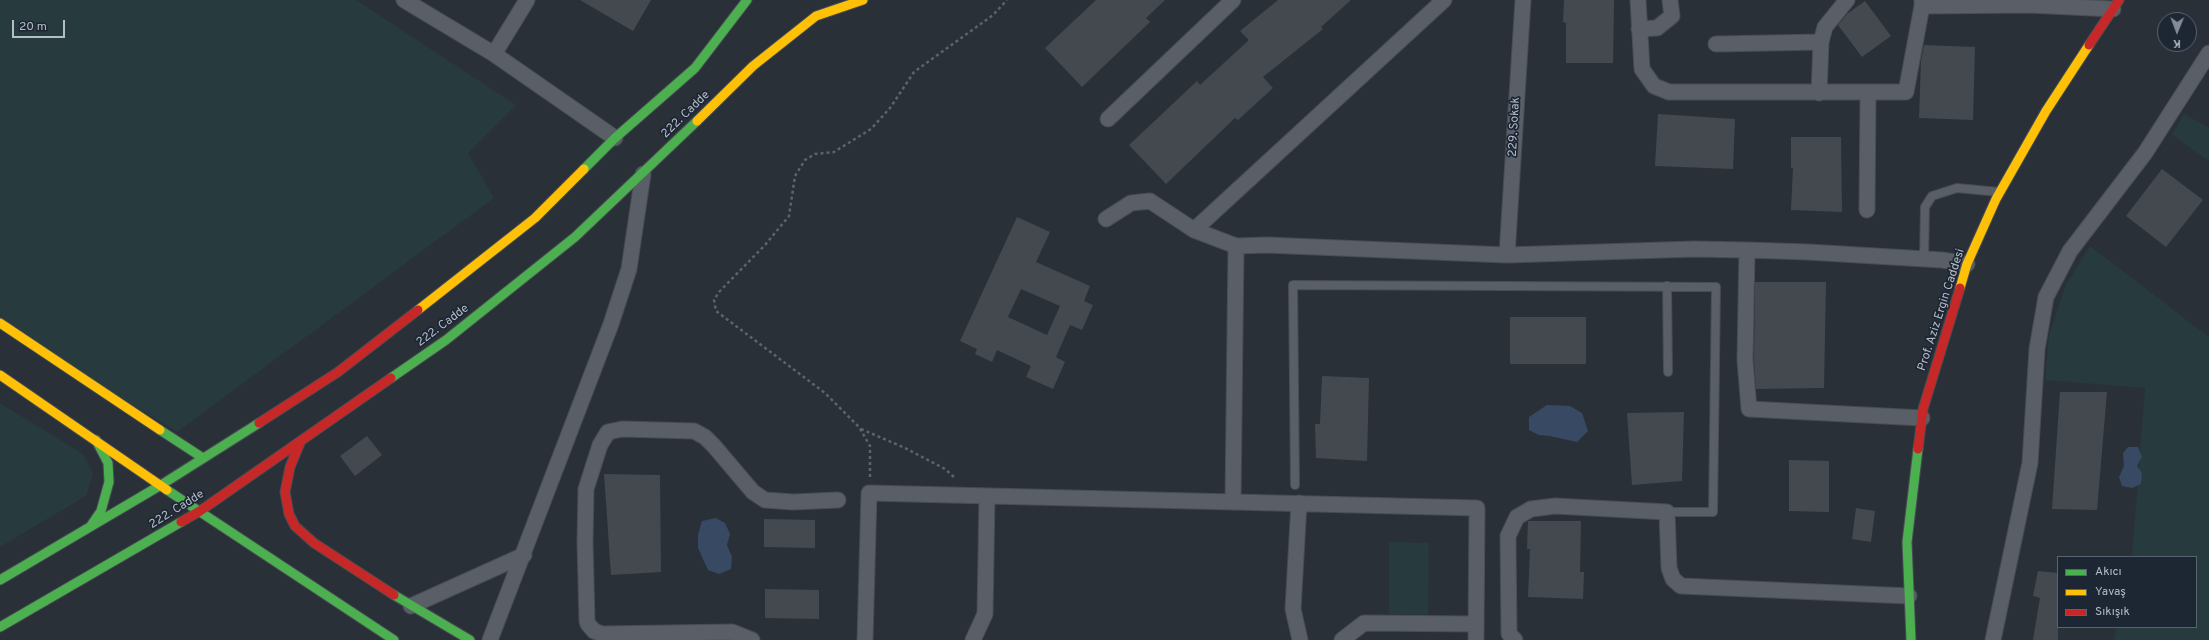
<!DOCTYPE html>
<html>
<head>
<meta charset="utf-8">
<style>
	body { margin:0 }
	#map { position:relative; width:2209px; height:640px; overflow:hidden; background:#2a3038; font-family:Overpass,sans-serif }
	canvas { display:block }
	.legend { position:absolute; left:2057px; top:556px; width:140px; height:72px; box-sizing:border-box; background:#1d2633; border:1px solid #59626f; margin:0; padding:5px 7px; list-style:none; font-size:12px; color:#b4bcc9 }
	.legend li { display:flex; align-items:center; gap:8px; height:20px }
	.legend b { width:20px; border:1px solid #59626f }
	.north { position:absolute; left:2157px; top:12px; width:40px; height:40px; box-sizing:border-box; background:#1d2633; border:1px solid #59626f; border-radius:50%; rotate:181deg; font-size:11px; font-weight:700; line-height:16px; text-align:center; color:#b4bcc9 }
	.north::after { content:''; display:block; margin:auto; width:14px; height:18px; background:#848b96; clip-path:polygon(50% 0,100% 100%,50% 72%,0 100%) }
	.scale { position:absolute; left:12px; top:20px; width:53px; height:18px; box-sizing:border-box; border:2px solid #b4bcc9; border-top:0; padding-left:5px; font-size:12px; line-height:14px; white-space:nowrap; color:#b4bcc9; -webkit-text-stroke:3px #1d2633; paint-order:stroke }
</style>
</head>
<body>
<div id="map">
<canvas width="2209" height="640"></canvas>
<ul class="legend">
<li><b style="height:5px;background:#4caf50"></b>Akıcı</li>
<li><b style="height:5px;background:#ffc107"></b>Yavaş</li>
<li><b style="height:5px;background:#c62828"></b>Sıkışık</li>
</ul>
<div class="north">K</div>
<div class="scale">20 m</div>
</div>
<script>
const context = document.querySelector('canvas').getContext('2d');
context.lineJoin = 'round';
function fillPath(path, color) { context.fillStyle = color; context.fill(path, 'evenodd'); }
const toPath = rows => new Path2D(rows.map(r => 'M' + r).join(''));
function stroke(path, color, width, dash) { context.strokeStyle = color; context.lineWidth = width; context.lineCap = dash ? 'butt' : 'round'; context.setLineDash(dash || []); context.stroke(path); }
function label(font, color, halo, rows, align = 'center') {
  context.font = font + ' Overpass,sans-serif'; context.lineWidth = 3.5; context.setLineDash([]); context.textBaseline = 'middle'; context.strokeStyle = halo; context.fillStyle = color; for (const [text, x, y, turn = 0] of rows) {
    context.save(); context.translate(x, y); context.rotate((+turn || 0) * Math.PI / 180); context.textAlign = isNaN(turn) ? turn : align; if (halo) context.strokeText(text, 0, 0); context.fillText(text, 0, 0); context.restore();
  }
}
fillPath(toPath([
	[0,0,356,0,516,105,468,153,494,198,177,432,0,323],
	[2184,114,2209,128,2209,161,2172,135],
	[2090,246,2209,337,2209,640,2114,640,2117,627,2196,627,2196,557,2132,557,2145,388,2045,380,2049,335,2066,285],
	[0,403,83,454,93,474,86,496,0,547],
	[1389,542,1429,543,1428,615,1389,614]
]), '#273a3e');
fillPath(toPath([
	[1547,405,1570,406,1582,413,1588,431,1577,442,1550,436,1539,435,1529,430,1529,417],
	[2128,447,2138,447,2142,457,2137,466,2142,473,2141,484,2132,488,2122,486,2119,477,2124,466,2123,453],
	[716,518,725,523,730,534,727,545,732,557,731,569,719,574,708,570,698,548,698,535,702,521]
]), '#384963');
fillPath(toPath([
	[580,0,651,0,633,31],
	[1096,0,1165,0,1146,18,1150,22,1082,87,1045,48],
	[1278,0,1351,0,1321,27,1323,29,1263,77,1273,88,1238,120,1235,118,1166,184,1129,145,1197,81,1200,85,1249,40,1240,31],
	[1564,0,1614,0,1613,63,1566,63,1566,23,1563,22],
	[1865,1,1891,36,1862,57,1838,25,1847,14],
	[1924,45,1975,47,1973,120,1919,118,1921,61],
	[1658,114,1735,119,1733,169,1655,166],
	[1791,137,1841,137,1842,212,1791,210,1793,168,1791,168],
	[2162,169,2203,200,2166,247,2126,216],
	[1017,217,1050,232,1036,262,1090,286,1084,301,1093,305,1082,330,1070,325,1056,357,1065,362,1053,389,1026,377,1031,366,997,350,992,362,975,354,977,349,960,341],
	[1021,289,1060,306,1047,335,1008,317],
	[1755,282,1826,282,1824,388,1756,389,1754,360],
	[1510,317,1586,317,1586,364,1510,364],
	[1322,376,1369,378,1367,461,1316,458,1315,424,1320,424],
	[2060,392,2107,392,2097,510,2052,509],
	[1684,412,1682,481,1632,485,1627,413],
	[367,436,382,455,355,476,340,456],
	[1789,460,1829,461,1829,512,1789,511],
	[604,474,660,475,661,572,611,575],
	[1856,508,1875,511,1871,542,1852,539],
	[764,519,815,520,815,548,764,547],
	[1528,521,1581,521,1580,572,1584,572,1583,599,1528,597,1530,549,1527,549],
	[2038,571,2058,573,2058,640,2033,640,2040,598,2033,596],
	[765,589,819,590,819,619,765,618]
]), '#444950');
const lane = toPath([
	[1924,259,1925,207,1932,196,1957,188,1999,192],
	[1667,286,1668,372],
	[1295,485,1293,285,1716,287,1713,512,1667,512]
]);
const street = toPath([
	[404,0,494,54,615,138],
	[1638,0,1642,69,1654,86,1669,92,1906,92,1922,6],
	[1922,0,1922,6,2029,5,2113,9],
	[1639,29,1657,28,1672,16,1670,0],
	[1716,44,1821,42],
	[494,54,527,0],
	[1819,93,1821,42,1825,27,1847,0],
	[1108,119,1233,0],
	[1867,210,1868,94],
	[1106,219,1131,203,1150,201,1194,230,1236,246,1267,245,1507,255,1694,249,1747,250,1808,252,1942,260,1967,264],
	[1194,230,1444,0],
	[1747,250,1745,360,1749,409,1922,418],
	[1507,255,1523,0],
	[1233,501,1236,246],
	[1299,503,1293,609,1300,640],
	[411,606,524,555],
	[490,640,611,324,629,269,643,174],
	[752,640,732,632,602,634,594,631,588,624,587,621,585,542,586,489,600,445,608,432,622,429,694,431,705,437,714,446,753,492,765,500,793,502,838,500],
	[865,640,869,493,1477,508,1476,640],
	[973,640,985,614,987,496],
	[1342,640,1364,623,1476,624],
	[1515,640,1509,634,1508,536,1517,517,1531,509,1555,506,1667,512,1669,568,1673,579,1681,586,1909,596],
	[1993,640,2030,463,2037,349,2046,297,2070,251,2145,153,2209,53]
]);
const fast = toPath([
	[584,169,615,138,695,68,747,0],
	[391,378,446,340,575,237,697,121],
	[160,430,203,458],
	[167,490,394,640],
	[90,527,101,511,109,482,108,463,96,440],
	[0,580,161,485,259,423],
	[394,595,470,640],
	[0,627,181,522],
	[1911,640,1907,542,1918,449]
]);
const slow = toPath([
	[697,121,753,66,816,16,863,0],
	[1960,288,1967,264,1996,199,2046,111,2089,45],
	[418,310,535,218,584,169],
	[0,323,160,430],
	[0,375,167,490]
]);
const jam = toPath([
	[2089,45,2119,0],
	[259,423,338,372,418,310],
	[300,443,290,467,285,492,289,514,295,526,314,543,394,595],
	[1918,449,1923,409,1960,288],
	[181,522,200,511,391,378]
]);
stroke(lane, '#484c53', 10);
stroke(street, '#484c53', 17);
stroke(fast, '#484c53', 11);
stroke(slow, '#484c53', 11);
stroke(jam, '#484c53', 11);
stroke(toPath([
	[861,429,905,448,945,469,955,478],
	[870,477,870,446,859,427,825,393,716,311,714,300,719,292,765,245,789,216,795,176,805,160,815,154,834,152,871,129,890,108,914,72,993,15,1007,0]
]), '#5d636a', 2.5, [3, 3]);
stroke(lane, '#5a5e66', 8);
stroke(street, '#5a5e66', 15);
stroke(fast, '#4caf50', 9);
stroke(slow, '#ffc107', 9);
stroke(jam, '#c62828', 9);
label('12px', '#b4bcc9', '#1d2633', [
	["222. Cadde",686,115,-44],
	["229. Sokak",1515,127,-87],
	["Prof. Aziz Ergin Caddesi",1942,310,-72],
	["222. Cadde",443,326,-37],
	["222. Cadde",177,510,-32]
]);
</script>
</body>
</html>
